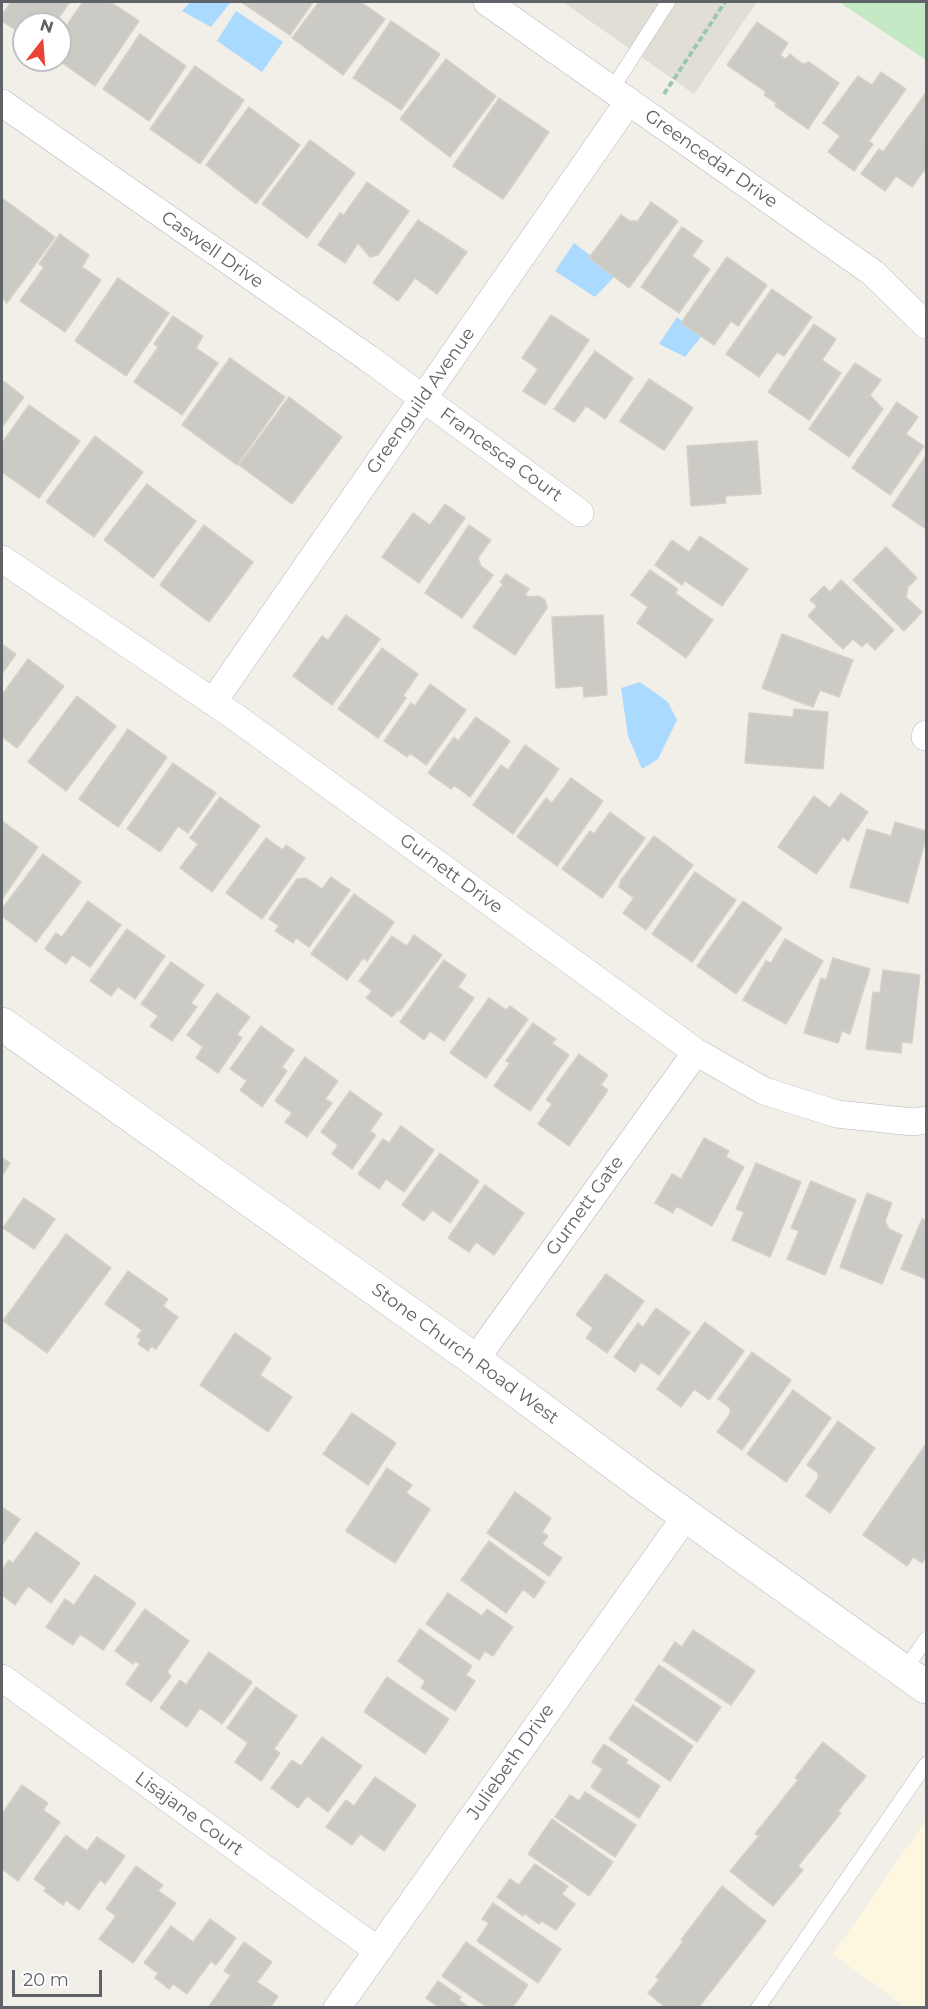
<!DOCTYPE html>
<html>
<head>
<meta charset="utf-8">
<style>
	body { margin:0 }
	#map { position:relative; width:928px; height:2009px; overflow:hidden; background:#f1efe8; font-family:Montserrat,sans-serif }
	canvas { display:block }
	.frame { position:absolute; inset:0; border:3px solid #5f6368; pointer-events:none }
	.north { position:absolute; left:12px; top:12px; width:60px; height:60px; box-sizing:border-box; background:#fff; border:2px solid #bfc1c3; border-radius:50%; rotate:17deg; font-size:16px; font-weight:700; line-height:24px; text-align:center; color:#5f6368 }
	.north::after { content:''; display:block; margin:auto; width:21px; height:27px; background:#ea4335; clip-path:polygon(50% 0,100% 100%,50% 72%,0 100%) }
	.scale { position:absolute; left:12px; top:1970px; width:90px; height:27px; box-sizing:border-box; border:3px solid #5f6368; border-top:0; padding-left:8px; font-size:18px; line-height:21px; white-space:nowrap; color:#5f6368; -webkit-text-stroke:4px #fff; paint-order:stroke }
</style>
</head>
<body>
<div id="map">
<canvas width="928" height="2009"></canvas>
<div class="frame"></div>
<div class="north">N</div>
<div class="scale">20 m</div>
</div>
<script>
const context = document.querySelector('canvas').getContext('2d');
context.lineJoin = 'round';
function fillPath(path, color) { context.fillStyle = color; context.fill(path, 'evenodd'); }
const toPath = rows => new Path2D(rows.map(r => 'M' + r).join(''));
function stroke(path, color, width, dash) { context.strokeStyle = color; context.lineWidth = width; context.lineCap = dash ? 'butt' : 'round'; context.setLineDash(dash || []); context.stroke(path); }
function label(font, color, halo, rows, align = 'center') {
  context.font = font + ' Montserrat,sans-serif'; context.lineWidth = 4.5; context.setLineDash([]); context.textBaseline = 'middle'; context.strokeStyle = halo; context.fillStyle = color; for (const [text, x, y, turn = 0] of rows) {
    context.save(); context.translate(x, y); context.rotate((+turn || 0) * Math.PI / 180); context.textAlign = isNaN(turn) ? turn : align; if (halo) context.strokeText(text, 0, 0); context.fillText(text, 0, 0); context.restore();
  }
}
fillPath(toPath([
	[926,1820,926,2007,905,2007,833,1954]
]), '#fef7e0');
fillPath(toPath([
	[563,2,757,2,694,94]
]), '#e1ded6');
fillPath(toPath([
	[839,2,926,2,926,60]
]), '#c5e8c5');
fillPath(toPath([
	[190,2,231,2,211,27,182,11],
	[236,11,283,42,262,72,217,41],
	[574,243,616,275,595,297,555,271],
	[677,317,701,337,685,357,659,344],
	[640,682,668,702,677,720,658,759,642,769,628,736,621,688]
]), '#aadaff');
const building = toPath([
	[11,2,70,2,54,24,24,24,24,36,2,21,2,15,11,2],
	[83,2,110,2,139,21,95,86,58,60,60,60,60,35,83,2],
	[241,2,313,2,290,35,241,2],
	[319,2,361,2,385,19,343,75,292,38,319,2],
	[391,21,440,54,401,110,353,78,391,21],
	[757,22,788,43,780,55,786,59,790,54,803,64,809,62,839,83,808,129,775,106,776,103,764,95,766,92,727,65,757,22],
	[140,34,186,66,149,121,103,89,140,34],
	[446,59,496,96,450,157,400,119,446,59],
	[195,66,244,100,200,164,150,129,195,66],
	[881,72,906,89,869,141,873,144,854,171,828,152,840,136,823,123,858,76,872,85,881,72],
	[925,94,926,168,912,187,896,176,885,191,861,174,879,149,883,152,925,94],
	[499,98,549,132,503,199,453,166,499,98],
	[249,107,300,145,256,204,206,165,249,107],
	[310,140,355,173,307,238,262,204,310,140],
	[367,182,409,211,378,255,370,257,358,243,345,263,318,245,340,213,344,215,367,182],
	[2,198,55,237,7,303,2,298,2,198],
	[651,202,678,221,629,288,589,258,621,215,630,221,638,221,651,202],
	[418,220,467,252,437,294,415,278,398,301,373,283,418,220],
	[682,227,703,241,692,256,710,269,679,313,641,287,682,227],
	[60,234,89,255,82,267,101,280,65,332,20,301,44,267,39,264,60,234],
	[727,257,767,285,738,326,731,321,714,345,681,323,727,257],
	[118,278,169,313,126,376,75,341,118,278],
	[772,289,812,317,784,356,777,352,759,377,726,354,772,289],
	[551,315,589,340,545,405,523,391,538,369,522,358,551,315],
	[173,316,203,336,196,348,218,363,182,415,134,382,158,347,154,344,173,316],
	[814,324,836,339,822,360,841,373,809,420,768,392,814,324],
	[595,351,633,378,605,419,586,406,574,422,554,409,595,351],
	[230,358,285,397,237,465,182,425,230,358],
	[855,363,881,380,870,395,883,409,849,457,809,429,855,363],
	[649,379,693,408,664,450,620,421,649,379],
	[2,380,24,397,2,427,2,380],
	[289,397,342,437,292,504,239,465,289,397],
	[897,402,918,417,906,434,924,446,890,495,852,468,897,402],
	[29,405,80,441,39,498,2,472,2,443,29,405],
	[95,436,143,472,94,537,46,502,95,436],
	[757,441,761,494,725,496,726,503,691,506,687,446,757,441],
	[926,456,926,529,892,506,926,456],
	[147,484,196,521,153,578,104,540,147,484],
	[445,504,465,518,419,583,382,557,413,513,430,525,445,504],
	[204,525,253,562,209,622,160,585,204,525],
	[469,525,491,540,478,558,481,566,493,575,462,618,425,593,469,525],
	[700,536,748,569,722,606,685,581,682,585,655,565,672,540,689,552,700,536],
	[886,547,917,578,908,587,906,597,922,612,904,631,853,580,886,547],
	[650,570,678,589,675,593,713,620,686,658,637,623,648,607,631,595,650,570],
	[506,574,529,589,525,595,529,597,539,596,545,600,547,608,515,655,473,627,503,584,500,582,506,574],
	[841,580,894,630,875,650,867,642,862,647,853,639,843,649,808,616,817,606,810,600,824,586,830,592,841,580],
	[346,615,380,639,332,705,293,676,322,636,328,640,346,615],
	[603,615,607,695,584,697,583,686,556,688,552,617,603,615],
	[782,634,853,660,839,697,820,690,813,707,762,688,782,634],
	[2,644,16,654,2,674,2,644],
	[382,648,418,674,403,696,406,698,378,738,338,709,382,648],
	[28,659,64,686,17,748,2,737,2,695,28,659],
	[430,684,466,710,426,765,410,753,407,757,384,741,411,703,415,706,430,684],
	[77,696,116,726,66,791,28,762,77,696],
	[794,709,828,712,823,769,745,763,749,713,793,717,794,709],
	[476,717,510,741,470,797,454,785,451,789,428,773,454,737,458,741,476,717],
	[128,729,167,757,118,827,79,799,128,729],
	[525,745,559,769,513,834,473,805,501,765,508,770,525,745],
	[173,763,216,793,188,833,178,826,160,852,127,829,173,763],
	[571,778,603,801,557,866,517,837,546,798,552,803,571,778],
	[841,793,868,812,848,841,843,837,816,874,778,847,814,796,830,808,841,793],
	[220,797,260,826,212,892,180,868,198,844,190,838,220,797],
	[610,812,645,838,602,898,562,869,590,831,594,834,610,812],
	[2,821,38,847,2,899,2,821],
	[895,822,926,831,926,838,908,903,850,887,867,829,891,836,895,822],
	[654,836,693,865,646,930,623,913,634,898,619,887,621,880,654,836],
	[266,838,283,850,286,845,305,858,262,919,226,893,266,838],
	[43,854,81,882,36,942,2,916,2,909,43,854],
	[695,872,736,900,692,962,652,934,695,872],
	[331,877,350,890,309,947,296,938,293,943,275,931,279,926,269,919,297,879,306,878,322,889,331,877],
	[354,894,394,922,367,961,363,958,347,980,311,954,354,894],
	[88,901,121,925,90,967,72,955,66,964,45,949,56,933,62,937,88,901],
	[743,901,782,928,736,994,697,966,743,901],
	[127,929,165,956,135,999,118,987,111,996,90,981,127,929],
	[414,935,442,955,400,1011,398,1010,392,1017,366,998,372,991,359,981,392,936,407,946,414,935],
	[785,939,823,961,786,1024,743,1000,766,961,771,963,785,939],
	[833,958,870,969,850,1034,842,1031,838,1043,804,1033,821,978,826,980,833,958],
	[444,960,466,975,458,987,474,998,444,1041,430,1031,424,1040,400,1022,444,960],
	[171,962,204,985,191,1003,197,1007,172,1041,150,1026,158,1016,141,1004,171,962],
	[883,970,920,975,912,1043,902,1042,901,1053,866,1049,873,992,880,993,883,970],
	[217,993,250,1017,237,1034,242,1038,218,1073,196,1058,203,1047,187,1035,217,993],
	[489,998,506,1010,510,1006,528,1019,486,1078,450,1053,489,998],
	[533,1023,556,1039,552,1043,569,1055,530,1111,494,1086,510,1063,506,1061,533,1023],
	[261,1026,294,1050,282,1067,287,1071,262,1107,240,1090,247,1081,230,1069,261,1026],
	[579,1054,608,1075,601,1085,608,1090,569,1146,538,1124,552,1104,546,1100,579,1054],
	[305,1057,338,1081,325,1099,332,1103,307,1137,285,1122,292,1113,275,1101,305,1057],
	[350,1091,382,1114,370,1131,376,1135,352,1169,332,1154,338,1145,321,1132,350,1091],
	[401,1126,434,1150,404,1192,386,1179,379,1189,358,1174,383,1139,389,1143,401,1126],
	[704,1138,729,1151,726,1157,744,1167,712,1226,676,1206,673,1213,655,1203,672,1174,681,1179,704,1138],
	[440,1153,479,1181,450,1223,432,1210,424,1221,402,1205,440,1153],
	[2,1158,10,1163,2,1176,2,1158],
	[756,1163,801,1182,770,1257,732,1240,744,1212,736,1209,756,1163],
	[811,1181,856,1200,825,1275,787,1259,799,1231,791,1228,811,1181],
	[485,1185,524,1213,494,1255,476,1242,469,1252,448,1238,485,1185],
	[867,1193,892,1203,885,1221,889,1229,902,1235,882,1284,840,1267,867,1193],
	[24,1198,55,1219,34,1249,3,1228,24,1198],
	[922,1219,926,1221,926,1279,901,1269,922,1219],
	[66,1234,111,1268,47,1353,3,1321,66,1234],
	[128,1271,168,1299,163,1306,178,1317,156,1349,151,1346,148,1351,138,1344,141,1339,137,1337,142,1330,105,1304,128,1271],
	[606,1274,644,1301,607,1353,586,1338,593,1328,576,1315,606,1274],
	[656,1308,690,1332,659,1375,641,1362,635,1372,614,1357,638,1323,643,1327,656,1308],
	[705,1322,744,1351,709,1400,694,1389,681,1407,657,1389,705,1322],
	[235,1333,271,1358,260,1375,292,1397,268,1432,200,1385,235,1333],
	[752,1352,791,1380,742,1450,717,1432,730,1414,730,1408,718,1399,752,1352],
	[793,1390,831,1418,786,1482,747,1454,793,1390],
	[352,1413,396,1443,368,1485,323,1454,352,1413],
	[838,1421,875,1448,830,1513,806,1496,818,1479,818,1473,807,1465,838,1421],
	[926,1444,926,1557,922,1563,913,1557,907,1566,863,1535,926,1444],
	[387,1468,412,1485,406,1493,430,1509,395,1563,346,1531,387,1468],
	[515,1492,551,1518,542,1532,548,1536,542,1544,562,1558,549,1576,487,1533,515,1492],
	[2,1507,20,1519,2,1545,2,1507],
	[36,1532,80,1563,51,1603,28,1586,15,1605,2,1595,2,1570,9,1560,13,1563,36,1532],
	[489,1541,545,1582,534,1598,523,1589,506,1613,461,1580,489,1541],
	[95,1575,136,1603,103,1650,80,1634,73,1645,46,1627,65,1599,74,1605,95,1575],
	[448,1593,482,1616,487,1609,513,1627,493,1656,485,1651,479,1660,426,1624,448,1593],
	[145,1609,189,1641,167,1672,171,1676,151,1702,126,1684,140,1664,135,1661,133,1664,115,1651,145,1609],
	[420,1629,472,1666,466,1675,475,1681,455,1711,421,1688,425,1681,398,1661,420,1629],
	[693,1630,755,1671,731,1705,663,1660,675,1642,682,1647,693,1630],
	[209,1652,252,1682,222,1724,200,1708,187,1727,160,1708,180,1680,186,1685,209,1652],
	[659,1665,721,1707,697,1742,635,1700,659,1665],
	[387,1677,449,1719,425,1754,364,1712,387,1677],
	[256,1687,297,1716,274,1749,280,1753,261,1781,235,1762,248,1743,227,1728,256,1687],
	[633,1705,693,1746,670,1781,609,1739,633,1705],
	[322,1737,362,1766,328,1812,307,1796,298,1808,271,1788,292,1760,301,1766,322,1737],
	[823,1742,866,1776,838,1811,841,1813,798,1866,803,1870,773,1906,730,1871,759,1836,755,1834,798,1780,795,1778,823,1742],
	[604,1744,628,1760,626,1763,660,1786,639,1818,591,1787,603,1769,592,1762,604,1744],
	[375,1777,416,1805,384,1851,360,1834,352,1845,326,1827,346,1800,354,1806,375,1777],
	[22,1785,48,1803,43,1810,60,1822,18,1881,2,1869,2,1814,22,1785],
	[585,1792,636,1825,615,1857,555,1817,570,1795,579,1801,585,1792],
	[552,1819,613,1862,589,1896,528,1854,552,1819],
	[66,1835,87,1851,97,1837,125,1856,105,1884,100,1880,79,1910,66,1900,63,1905,44,1891,46,1888,34,1879,66,1835],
	[535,1864,568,1886,562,1894,575,1904,556,1930,542,1921,539,1924,525,1914,523,1916,497,1897,510,1879,519,1885,535,1864],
	[136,1866,163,1885,158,1891,176,1903,133,1963,99,1939,116,1916,106,1909,136,1866],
	[722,1886,766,1921,698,2008,666,2008,648,1993,659,1980,656,1977,683,1942,681,1940,722,1886],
	[493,1903,561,1949,538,1983,477,1941,489,1923,482,1919,493,1903],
	[210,1919,236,1938,216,1965,211,1961,187,1994,173,1984,169,1989,155,1978,158,1973,144,1963,171,1926,193,1942,210,1919],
	[244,1942,272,1962,257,1982,278,1996,270,2008,208,2008,231,1975,224,1971,244,1942],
	[466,1942,528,1985,512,2008,488,2008,442,1976,466,1942],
	[438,1981,461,1997,459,2000,470,2008,436,2008,437,2006,426,1998,438,1981]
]);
fillPath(building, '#cccac5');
stroke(building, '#d6d1c6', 1.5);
const service = toPath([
	[612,89,668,2],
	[904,1671,926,1639],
	[758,2008,926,1764]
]);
const minor = toPath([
	[487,2,873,273,926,325],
	[2,103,368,358,580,513],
	[2,559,234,716,696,1052,764,1091,837,1114,913,1122,926,1120],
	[213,702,629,101],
	[925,737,926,734],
	[475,1360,696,1052],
	[2,1678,377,1950],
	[337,2008,686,1516]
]);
const secondary = toPath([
	[2,1024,475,1360,653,1492,926,1687]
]);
stroke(service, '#b5b8bc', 15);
stroke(minor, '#b5b8bc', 28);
stroke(secondary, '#b6babf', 34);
stroke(toPath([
	[664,94,725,2]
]), '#9cc7a9', 4, [6, 3]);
stroke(service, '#fff', 14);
stroke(minor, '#fff', 27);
stroke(secondary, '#fff', 33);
label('18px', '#5f6368', '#fff', [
	["Greencedar Drive",711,159,35],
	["Caswell Drive",212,250,35],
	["Greenguild Avenue",421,401,-55],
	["Francesca Court",501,455,36],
	["Gurnett Drive",451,874,36],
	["Gurnett Gate",585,1206,-54],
	["Stone Church Road West",465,1354,36],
	["Juliebeth Drive",511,1762,-55],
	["Lisajane Court",189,1814,36]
]);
</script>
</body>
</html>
